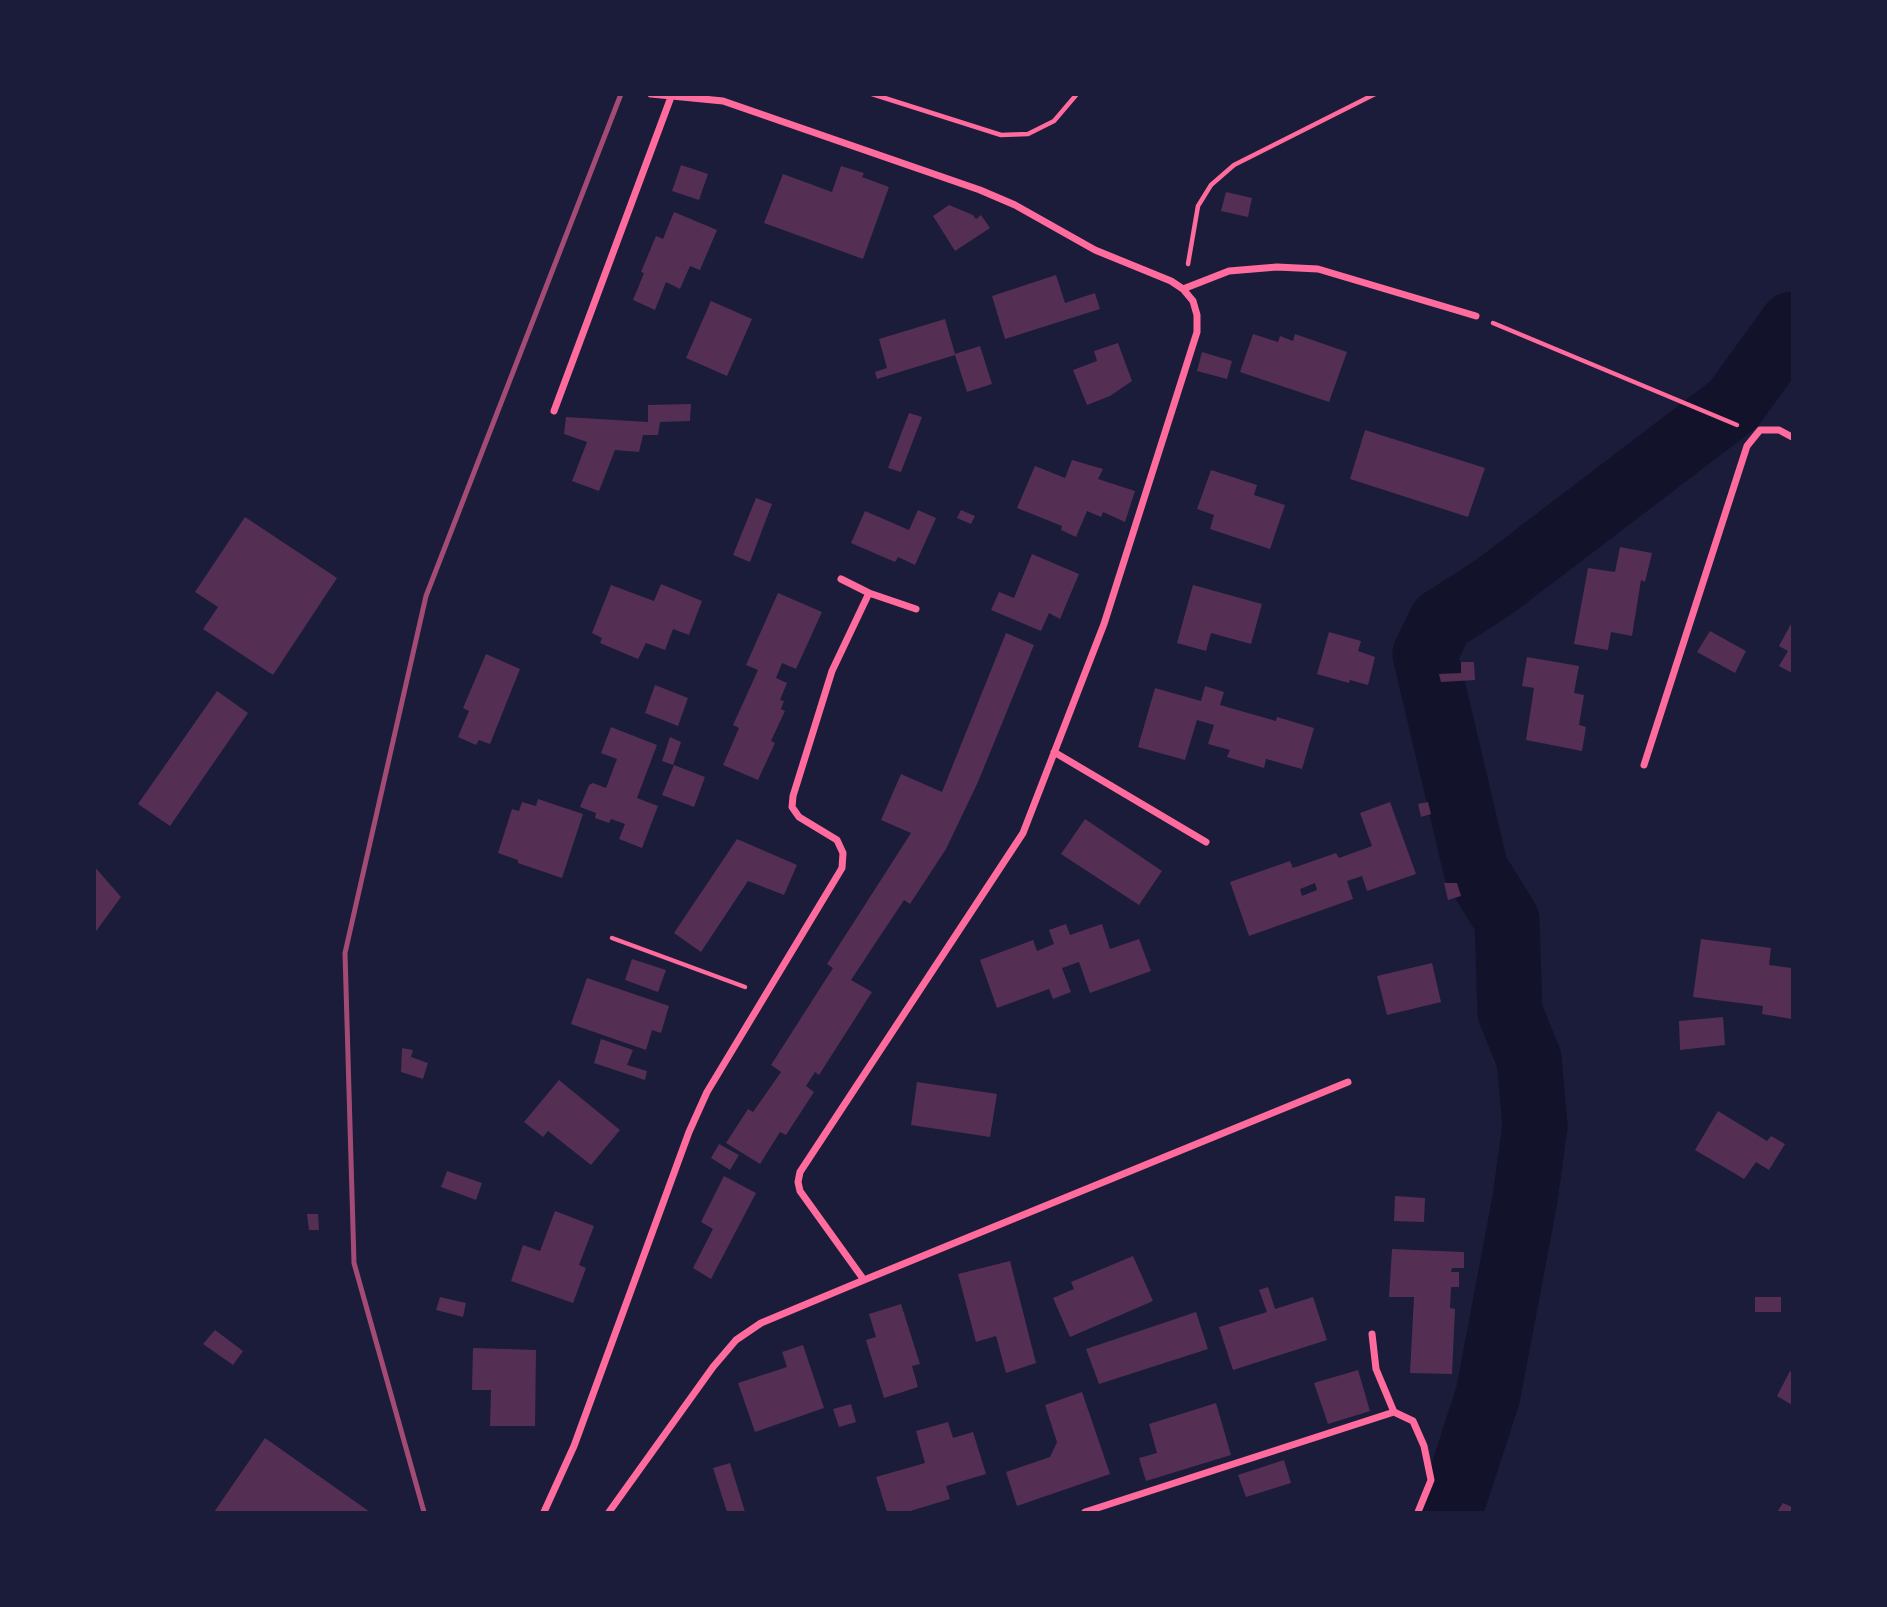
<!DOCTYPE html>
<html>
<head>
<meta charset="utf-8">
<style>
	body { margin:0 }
	#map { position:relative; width:1887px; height:1607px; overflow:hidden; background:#1b1b3a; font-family:Overpass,sans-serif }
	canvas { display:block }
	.frame { position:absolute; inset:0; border:96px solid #1b1b3a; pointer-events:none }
</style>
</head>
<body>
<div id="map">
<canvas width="1887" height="1607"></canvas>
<div class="frame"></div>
</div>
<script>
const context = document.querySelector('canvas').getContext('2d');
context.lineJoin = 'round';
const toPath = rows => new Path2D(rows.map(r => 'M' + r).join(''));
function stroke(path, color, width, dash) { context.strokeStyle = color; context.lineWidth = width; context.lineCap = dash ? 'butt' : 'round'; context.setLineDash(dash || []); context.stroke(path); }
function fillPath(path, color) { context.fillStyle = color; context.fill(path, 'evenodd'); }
stroke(toPath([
	[1450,1512,1488,1395,1525,1199,1535,1126,1529,1059,1510,1012,1507,920,1476,870,1425,654,1441,621,1494,587,1734,404,1792,324]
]), '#12122b', 65);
fillPath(toPath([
	[681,165,708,174,699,200,672,191],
	[841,166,864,173,862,177,889,187,863,259,764,223,783,174,832,192],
	[1226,192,1252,198,1248,217,1221,211],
	[949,205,973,215,976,219,981,215,990,228,955,251,933,216],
	[674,212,717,230,700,270,690,266,680,289,666,282,655,310,633,300,644,273,641,272,656,236,663,239],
	[1056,275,1065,303,1095,293,1100,309,1005,339,992,296],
	[711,301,752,319,727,376,686,358],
	[945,319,955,354,980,346,992,384,967,392,955,355,877,379,875,372,887,368,879,339],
	[1253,334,1278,342,1280,336,1293,341,1295,334,1347,352,1329,402,1240,372],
	[1118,343,1132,381,1110,396,1087,405,1073,370,1097,361,1094,351],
	[1202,352,1232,361,1227,379,1197,371],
	[691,404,690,421,660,422,658,435,643,435,639,452,615,450,599,491,572,481,587,442,564,434,566,417,648,422,648,405],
	[909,413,922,417,901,472,888,468],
	[1365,430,1485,468,1468,517,1350,479],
	[1072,460,1103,469,1098,479,1135,491,1125,522,1103,512,1101,517,1087,511,1076,537,1061,530,1062,526,1017,508,1035,466,1065,478],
	[1211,470,1257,485,1254,495,1285,505,1270,549,1210,529,1214,515,1197,509],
	[756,498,772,504,750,562,733,555],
	[918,510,936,518,915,565,898,557,895,562,851,543,865,511,909,530],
	[961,510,975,516,971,524,957,518],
	[245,517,337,578,273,675,203,629,218,607,195,592],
	[1620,547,1652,553,1645,582,1641,580,1632,636,1611,632,1608,650,1574,644,1588,568,1615,572],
	[1032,554,1079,574,1060,619,1049,613,1041,631,991,610,999,592,1014,598],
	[661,584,702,601,689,635,673,629,665,650,646,643,638,659,600,643,602,638,592,633,611,585,654,601],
	[1193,585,1262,604,1251,644,1211,633,1206,651,1177,643],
	[778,593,822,612,796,669,782,663,776,678,787,683,780,700,784,701,781,709,785,711,771,741,775,743,758,780,723,765,739,728,733,725,758,670,746,665],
	[1792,622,1792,673,1779,666,1788,651,1779,646],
	[1710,631,1746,651,1735,673,1697,652],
	[1329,632,1361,641,1358,651,1375,657,1368,685,1350,680,1349,683,1317,674],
	[1006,633,1034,645,978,782,946,849,910,904,904,900,851,980,872,992,819,1075,815,1072,806,1086,814,1092,786,1135,780,1132,760,1164,726,1143,748,1109,753,1112,781,1072,771,1065,833,968,827,964,911,833,881,820,901,774,942,792],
	[486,654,520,669,490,744,479,740,476,745,458,737,469,711,463,708],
	[1527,657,1579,666,1574,693,1584,695,1579,725,1586,727,1582,751,1526,740,1534,688,1522,686],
	[1461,662,1474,662,1475,680,1441,682,1439,674,1461,673],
	[655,685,688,698,678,726,645,713],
	[1205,686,1224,692,1220,705,1276,721,1277,717,1314,728,1302,769,1266,759,1264,768,1227,757,1230,750,1208,744,1214,725,1197,720,1185,760,1138,747,1155,688,1201,701],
	[217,691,248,713,170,826,138,804],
	[611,727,657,745,637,798,658,806,642,848,619,839,625,824,611,819,609,823,595,818,596,813,580,807,589,785,593,783,606,788,617,759,601,753],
	[670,737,681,742,673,765,662,761],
	[674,765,705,777,694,807,662,795],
	[538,799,583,814,562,878,518,863,518,860,498,853,512,809,519,811,522,802,536,806],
	[1390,802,1416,874,1367,891,1362,876,1347,881,1353,899,1249,936,1230,882,1290,861,1293,868,1336,853,1339,858,1372,846,1360,813],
	[1315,883,1317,890,1302,896,1300,889],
	[1428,802,1431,814,1421,817,1418,804],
	[1085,819,1162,871,1139,905,1061,854],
	[737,839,797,865,784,895,748,881,701,952,674,933],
	[94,866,121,897,94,934],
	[1444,883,1457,883,1461,896,1448,900],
	[1066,924,1070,935,1102,924,1110,949,1139,939,1151,971,1090,993,1079,962,1062,968,1071,992,1053,999,1049,989,997,1008,980,960,1033,940,1037,951,1054,944,1049,930],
	[1701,939,1771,948,1769,965,1792,968,1792,1019,1762,1014,1763,1006,1693,997],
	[632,959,666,970,658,992,625,980],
	[1432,963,1441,1002,1387,1015,1377,976],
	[587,978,669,1006,661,1033,652,1030,646,1050,571,1024],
	[1723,1017,1725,1045,1680,1050,1679,1021],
	[601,1039,633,1050,627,1065,647,1071,645,1080,594,1063],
	[402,1048,413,1050,411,1057,428,1063,423,1079,401,1072],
	[559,1080,620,1130,591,1165,548,1131,543,1137,524,1122],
	[917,1082,997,1094,990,1137,911,1125],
	[1718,1111,1767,1141,1771,1136,1785,1144,1769,1170,1756,1162,1744,1179,1695,1150],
	[719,1144,739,1155,730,1170,711,1158],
	[447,1171,482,1183,476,1200,441,1187],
	[724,1176,756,1193,711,1279,693,1268,713,1229,701,1222],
	[1395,1196,1425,1198,1424,1222,1394,1221],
	[555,1211,594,1226,579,1265,586,1268,573,1303,511,1281,523,1245,540,1251],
	[307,1214,318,1214,319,1230,309,1230],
	[1392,1249,1464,1252,1464,1268,1452,1268,1451,1272,1459,1272,1459,1287,1451,1287,1450,1308,1455,1309,1452,1374,1410,1373,1414,1297,1389,1297],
	[1133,1256,1153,1301,1070,1337,1053,1298,1074,1289,1071,1282],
	[1010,1261,1036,1363,1006,1373,996,1336,976,1342,958,1274],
	[1268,1287,1275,1309,1313,1297,1327,1340,1233,1370,1219,1327,1267,1312,1259,1290],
	[440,1297,466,1303,463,1317,436,1310],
	[1755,1297,1781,1297,1781,1312,1755,1312],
	[901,1304,920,1364,912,1366,918,1387,884,1398,866,1340,876,1337,869,1314],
	[1196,1312,1208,1349,1099,1384,1086,1349],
	[215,1330,243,1351,233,1365,203,1344],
	[803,1345,824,1408,755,1432,738,1383,787,1367,782,1352],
	[473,1348,536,1350,535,1426,490,1426,491,1390,472,1390],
	[1358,1370,1370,1411,1328,1424,1314,1383],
	[1790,1371,1792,1373,1792,1405,1777,1396],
	[1082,1392,1110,1474,1017,1506,1006,1472,1050,1457,1057,1442,1045,1405],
	[1216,1403,1231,1455,1146,1481,1139,1458,1157,1453,1149,1424],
	[851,1404,856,1422,839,1427,833,1409],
	[948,1422,953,1438,973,1432,986,1474,946,1486,950,1499,907,1512,887,1512,876,1477,925,1463,916,1431],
	[265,1438,370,1512,214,1512],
	[1284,1460,1291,1483,1246,1497,1238,1475],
	[730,1463,745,1512,727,1512,713,1468],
	[1783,1503,1792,1507,1792,1512,1777,1512]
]), '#542f53');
stroke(toPath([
	[872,94,1001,135,1028,134,1054,121,1077,94],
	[1188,264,1198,206,1211,185,1234,165,1375,94],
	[1493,323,1737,425],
	[612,938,745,987]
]), '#ff6b9d', 4.5);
stroke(toPath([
	[1183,289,1229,271,1277,267,1318,269,1476,316],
	[554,411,671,97],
	[869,593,916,609],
	[1054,752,1206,842],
	[1644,765,1747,446,1760,430,1779,430,1792,437],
	[864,1280,1348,1082],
	[1372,1334,1376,1369,1394,1412],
	[544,1512,574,1446,689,1132,707,1092,842,868,843,853,837,840,799,817,792,807,793,796,832,671,869,593,841,579],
	[609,1512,713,1367,736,1340,761,1323,864,1280,800,1191,798,1182,800,1172,1023,833,1104,624,1197,332,1197,315,1193,301,1183,289,1171,281,1095,250,1015,205,980,190,723,101,651,94],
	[1085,1512,1394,1412,1413,1421,1424,1446,1431,1480,1418,1512]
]), '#ff6b9d', 7);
stroke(toPath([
	[424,1512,354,1263,345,953,426,596,621,94]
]), '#a44b75', 5);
</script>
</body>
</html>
